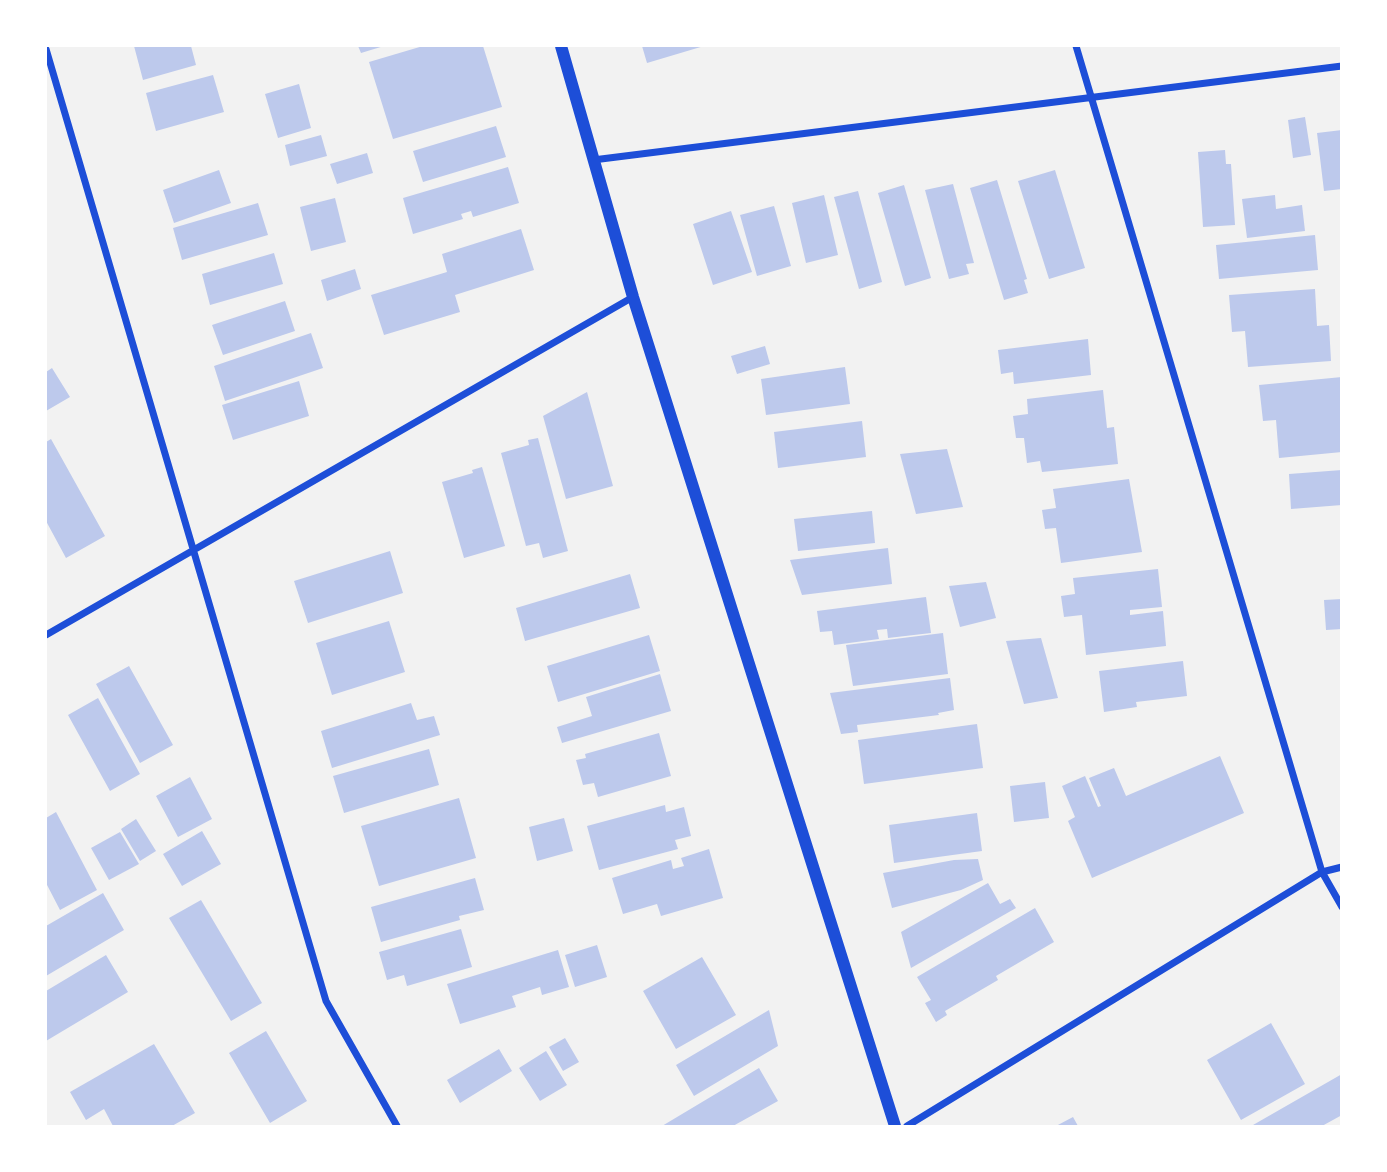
<!DOCTYPE html>
<html>
<head>
<meta charset="utf-8">
<style>
	body { margin:0 }
	#map { position:relative; width:1387px; height:1172px; overflow:hidden; background:#f2f2f2; font-family:Commissioner,sans-serif }
	canvas { display:block }
	.frame { position:absolute; inset:0; border:47px solid #fff; pointer-events:none }
</style>
</head>
<body>
<div id="map">
<canvas width="1387" height="1172"></canvas>
<div class="frame"></div>
</div>
<script>
const context = document.querySelector('canvas').getContext('2d');
context.lineJoin = 'round';
function fillPath(path, color) { context.fillStyle = color; context.fill(path, 'evenodd'); }
const toPath = rows => new Path2D(rows.map(r => 'M' + r).join(''));
function stroke(path, color, width, dash) { context.strokeStyle = color; context.lineWidth = width; context.lineCap = dash ? 'butt' : 'round'; context.setLineDash(dash || []); context.stroke(path); }
fillPath(toPath([
	[134,46,191,46,196,65,143,80],
	[358,46,384,46,361,53],
	[423,46,483,46,502,107,393,139,369,62],
	[642,46,704,46,647,63],
	[213,75,224,112,156,131,146,93],
	[299,84,311,128,278,138,265,94],
	[1305,117,1311,155,1293,158,1288,120],
	[496,126,506,157,423,182,413,151],
	[1342,130,1342,189,1324,191,1317,133],
	[321,135,327,156,290,166,285,145],
	[1225,150,1226,164,1231,164,1235,225,1203,227,1198,152],
	[367,153,373,173,337,184,330,164],
	[508,167,519,203,473,217,471,211,461,214,463,219,413,234,403,198],
	[219,170,231,203,174,223,163,190],
	[1055,170,1085,268,1049,279,1018,181],
	[997,180,1027,279,1024,280,1028,293,1004,300,970,188],
	[953,184,974,263,966,264,969,274,949,279,925,190],
	[904,185,931,278,905,286,878,193],
	[858,191,882,282,859,289,834,197],
	[824,195,838,255,806,263,792,203],
	[1275,195,1276,209,1302,205,1305,231,1247,238,1242,199],
	[335,198,346,242,311,251,300,207],
	[258,203,268,235,182,260,173,228],
	[774,206,791,266,757,276,740,215],
	[731,211,752,272,713,285,693,224],
	[521,229,534,270,455,295,460,312,384,335,371,295,447,272,442,254],
	[1315,235,1318,270,1219,279,1216,245],
	[274,253,283,284,210,305,202,274],
	[355,269,361,289,327,301,321,280],
	[1315,289,1317,326,1329,325,1331,361,1248,367,1245,331,1232,332,1229,295],
	[285,301,295,331,223,355,212,325],
	[311,333,323,368,225,401,214,366],
	[1088,339,1091,375,1014,384,1013,372,1001,374,998,350],
	[765,346,770,364,737,374,731,356],
	[845,367,850,404,766,415,761,379],
	[52,368,70,397,46,411,46,372],
	[1342,377,1342,452,1279,458,1276,420,1263,421,1259,385],
	[299,381,309,416,233,440,222,405],
	[1103,390,1107,428,1114,427,1118,464,1042,472,1040,461,1027,463,1024,438,1016,438,1013,416,1028,414,1027,399],
	[587,392,613,486,566,499,543,416],
	[862,421,866,457,778,468,774,432],
	[538,438,568,551,543,558,539,543,526,546,501,453,529,445,528,440],
	[51,439,105,536,66,558,46,521,46,442],
	[947,449,963,507,916,514,900,454],
	[482,467,505,546,464,558,442,482,473,473,472,470],
	[1342,470,1342,505,1291,509,1289,474],
	[1129,479,1142,552,1061,563,1056,528,1045,529,1042,510,1056,508,1053,489],
	[872,511,875,543,798,551,794,519],
	[888,548,892,584,802,595,790,560],
	[390,551,403,593,308,623,294,581],
	[1158,569,1162,607,1130,610,1130,615,1163,611,1166,646,1086,655,1082,615,1064,617,1061,596,1075,594,1073,578],
	[630,574,640,608,525,641,516,608],
	[986,582,996,618,960,627,949,586],
	[926,597,931,633,888,638,887,629,877,630,879,639,834,645,832,631,820,632,817,611],
	[1342,599,1342,629,1326,630,1324,600],
	[389,621,405,672,332,695,316,643],
	[943,633,948,674,853,686,846,645],
	[649,635,660,671,558,702,547,666],
	[1041,638,1058,698,1024,704,1006,641],
	[1183,661,1187,696,1136,702,1137,707,1104,712,1099,671],
	[129,666,173,745,140,763,96,684],
	[660,674,671,711,562,743,557,727,592,716,586,697],
	[950,678,954,710,938,713,939,715,857,725,858,732,841,734,830,693],
	[98,698,140,774,110,791,68,715],
	[411,703,417,720,434,716,440,735,332,768,321,731],
	[977,724,983,768,864,784,858,740],
	[659,733,671,776,598,797,594,783,583,785,576,760,586,758,585,754],
	[429,749,439,785,344,813,333,776],
	[1220,756,1244,813,1092,878,1068,821,1075,817,1062,786,1085,776,1098,807,1101,806,1089,778,1114,768,1126,796],
	[190,777,212,819,178,837,156,796],
	[1045,782,1049,818,1014,822,1010,786],
	[459,798,476,858,379,886,361,826],
	[665,805,666,812,684,807,691,836,675,840,678,849,599,870,587,826],
	[56,812,97,890,60,910,46,883,46,818],
	[977,813,982,851,894,863,889,825],
	[564,818,573,851,537,861,529,827],
	[136,819,156,851,140,861,121,829],
	[202,831,221,864,182,886,163,854],
	[120,832,139,864,109,880,91,848],
	[709,849,723,898,661,916,657,904,623,914,612,878,671,860,673,869,684,866,681,858],
	[978,859,983,880,961,890,892,908,883,873,954,860],
	[475,878,484,910,459,916,460,920,381,942,371,907],
	[988,883,1000,904,1010,899,1016,908,911,968,901,932],
	[103,893,124,930,46,976,46,926],
	[201,900,262,1003,231,1021,169,918],
	[1035,908,1054,942,996,976,998,980,945,1011,947,1015,936,1022,925,1003,931,1000,917,977],
	[461,929,472,967,407,986,404,975,387,980,379,952],
	[597,945,607,977,575,987,565,955],
	[558,950,569,987,542,995,540,987,512,996,516,1007,460,1024,447,984],
	[106,955,128,992,46,1041,46,991],
	[702,957,736,1015,676,1049,643,991],
	[769,1010,778,1046,694,1096,676,1065],
	[1271,1023,1305,1084,1241,1120,1207,1060],
	[266,1031,307,1101,270,1123,229,1053],
	[565,1038,579,1062,563,1071,549,1047],
	[154,1044,195,1113,172,1126,113,1126,104,1109,86,1120,70,1092],
	[499,1049,512,1071,460,1103,447,1080],
	[546,1051,567,1085,540,1101,519,1068],
	[759,1068,778,1101,733,1126,662,1126],
	[1342,1074,1342,1115,1322,1126,1254,1126,1253,1125],
	[1073,1117,1078,1126,1056,1126]
]), '#bdc9ec');
stroke(toPath([
	[1076,46,1322,872,1342,907],
	[46,49,326,1001,397,1126],
	[593,160,1342,66],
	[46,635,633,297],
	[907,1126,1322,872,1342,867]
]), '#1d4ed8', 7);
stroke(toPath([
	[561,46,633,297,895,1126]
]), '#1d4ed8', 12);
</script>
</body>
</html>
